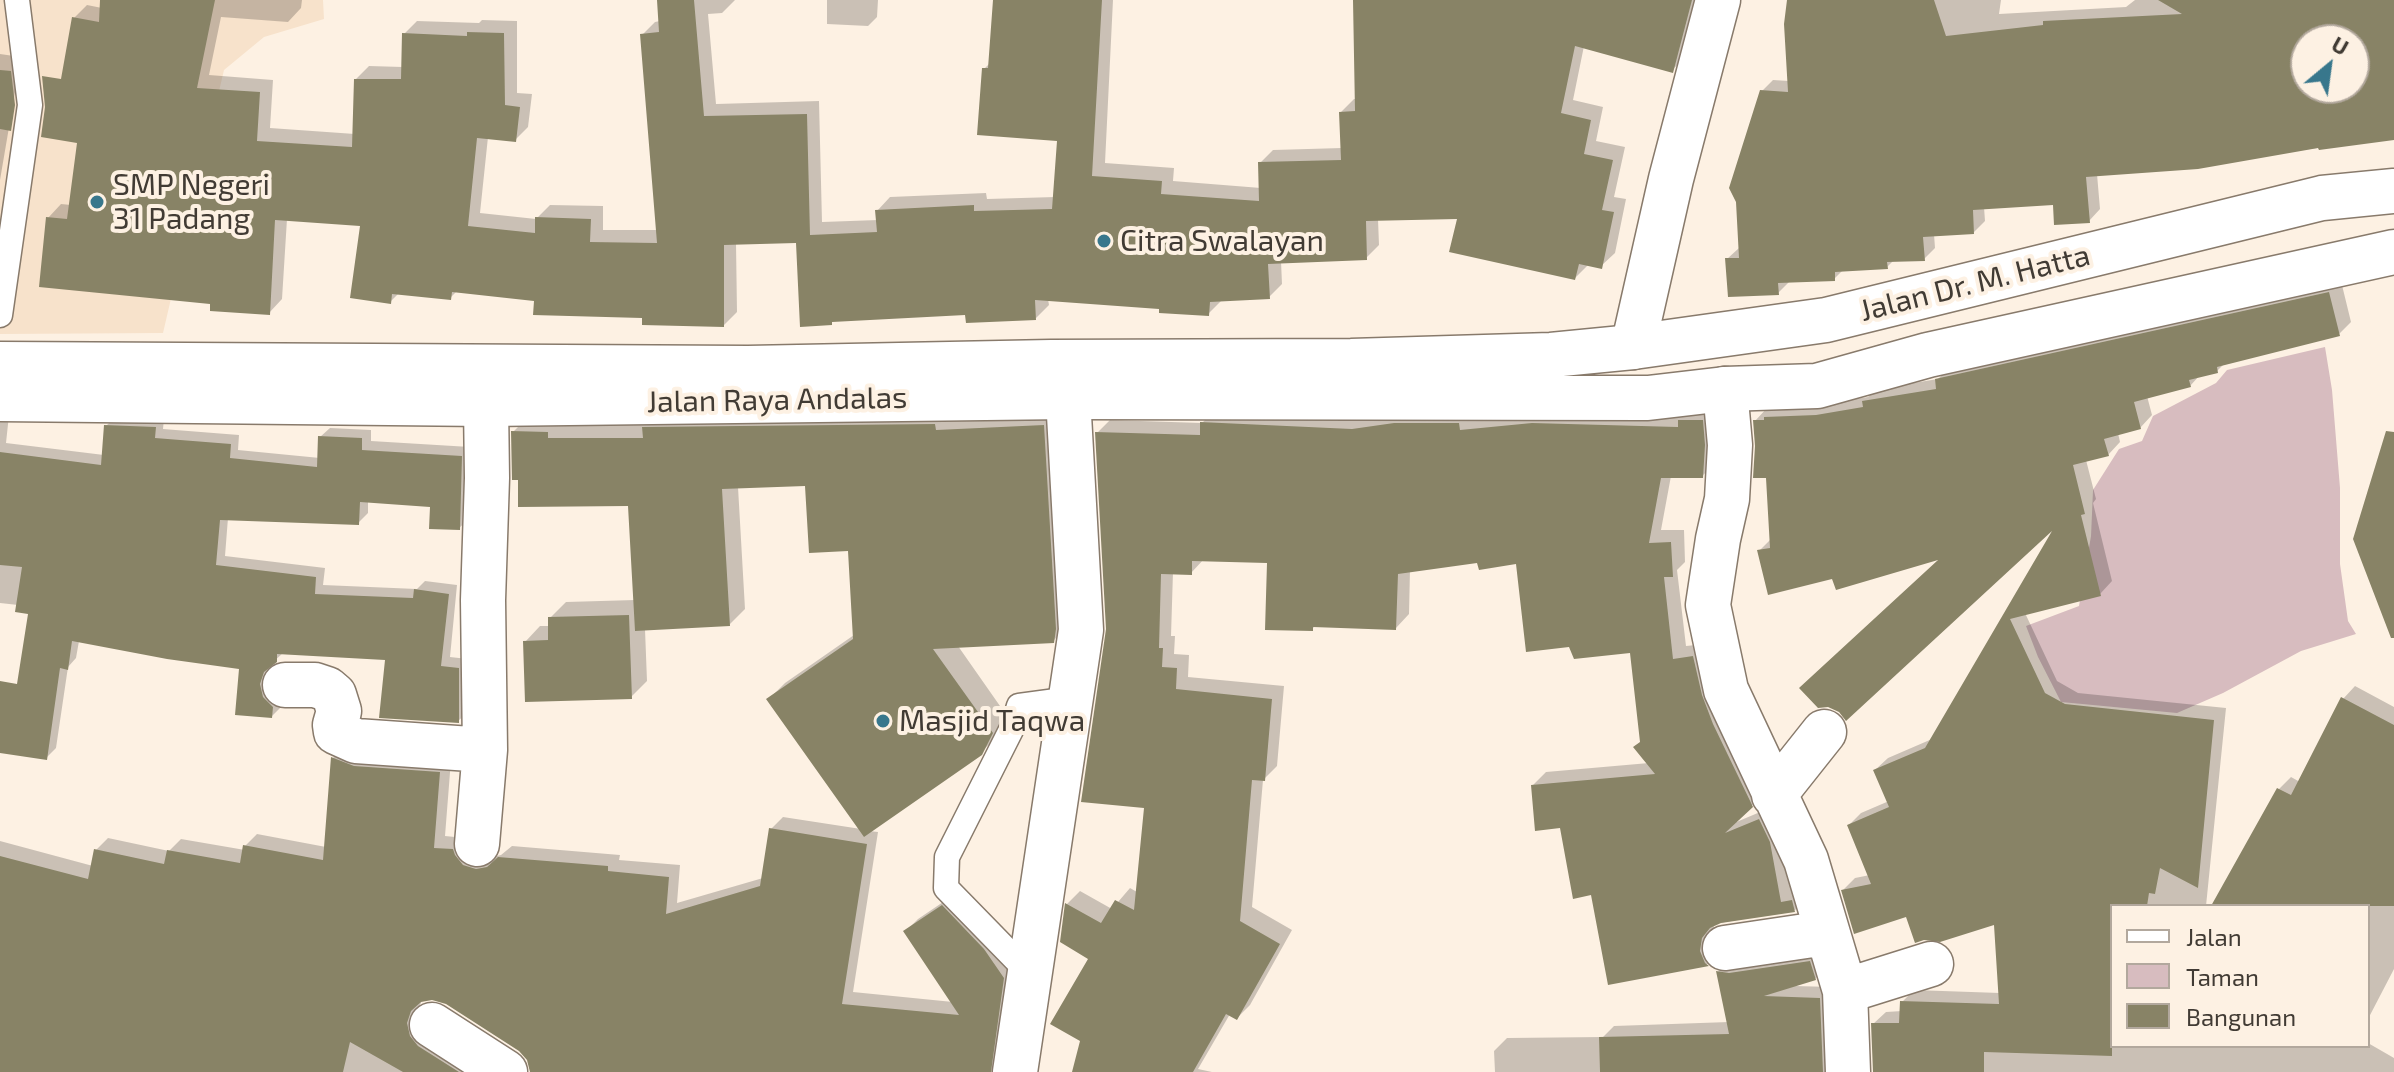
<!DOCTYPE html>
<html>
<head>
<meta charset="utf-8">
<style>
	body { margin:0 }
	#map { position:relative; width:2394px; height:1072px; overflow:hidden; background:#fdf1e3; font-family:"Exo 2",sans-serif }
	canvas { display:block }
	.legend { position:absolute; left:2110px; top:904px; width:260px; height:144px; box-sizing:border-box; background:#fdf1e3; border:2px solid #b2a89d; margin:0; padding:10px 14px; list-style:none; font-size:24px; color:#413b34 }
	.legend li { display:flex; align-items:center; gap:16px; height:40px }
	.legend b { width:40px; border:2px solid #b2a89d }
	.north { position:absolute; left:2290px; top:24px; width:80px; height:80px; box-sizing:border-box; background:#fdf1e3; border:2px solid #b2a89d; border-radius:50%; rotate:29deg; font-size:22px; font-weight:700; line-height:32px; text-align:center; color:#413b34 }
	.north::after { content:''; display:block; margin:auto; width:28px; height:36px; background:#38778c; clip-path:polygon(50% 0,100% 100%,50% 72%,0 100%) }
</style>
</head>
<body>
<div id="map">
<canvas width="2394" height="1072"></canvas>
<ul class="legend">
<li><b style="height:10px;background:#fff"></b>Jalan</li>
<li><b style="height:22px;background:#d7bcbf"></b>Taman</li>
<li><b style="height:22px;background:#888366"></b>Bangunan</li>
</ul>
<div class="north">U</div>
</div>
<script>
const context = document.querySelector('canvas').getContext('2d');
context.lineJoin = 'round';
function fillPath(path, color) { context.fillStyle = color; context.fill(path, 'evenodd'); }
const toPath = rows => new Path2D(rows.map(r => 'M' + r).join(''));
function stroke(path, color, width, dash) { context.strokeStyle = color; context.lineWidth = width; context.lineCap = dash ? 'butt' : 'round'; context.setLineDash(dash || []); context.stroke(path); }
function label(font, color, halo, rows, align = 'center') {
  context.font = font + ' "Exo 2",sans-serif'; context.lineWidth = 8; context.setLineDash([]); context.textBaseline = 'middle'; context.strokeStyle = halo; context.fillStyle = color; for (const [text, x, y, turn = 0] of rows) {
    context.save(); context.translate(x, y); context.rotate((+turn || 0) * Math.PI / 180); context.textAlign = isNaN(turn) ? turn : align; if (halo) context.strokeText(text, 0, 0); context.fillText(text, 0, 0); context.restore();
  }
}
fillPath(toPath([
	[0,0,323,0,324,19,264,37,224,70,163,333,0,334]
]), '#f7e2cb');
fillPath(toPath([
	[2325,347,2332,390,2340,488,2340,564,2348,621,2356,634,2301,651,2223,693,2177,713,2061,702,2038,657,2026,626,2079,606,2091,536,2093,490,2119,449,2142,441,2153,416,2216,383,2227,370]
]), '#d7bcbf');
fillPath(toPath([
	[102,0,302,0,301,8,288,22,221,17,209,75,273,80,270,128,355,134,356,79,369,66,403,67,404,34,417,21,479,23,482,20,517,21,517,93,532,94,528,127,515,140,488,137,480,213,536,219,550,205,603,206,603,230,658,230,642,35,655,22,660,21,659,0,735,0,722,13,708,14,716,104,819,101,822,222,878,220,877,211,890,197,986,193,987,199,1055,197,1059,139,984,69,991,62,995,0,1113,0,1105,163,1174,168,1173,181,1261,188,1260,163,1273,150,1342,148,1341,112,1354,99,1357,99,1355,0,1701,0,1686,57,1672,70,1584,46,1573,100,1603,107,1596,141,1625,147,1614,197,1626,199,1615,253,1601,266,1589,264,1575,278,1459,217,1378,219,1379,245,1366,258,1281,261,1282,284,1269,297,1221,301,1208,314,1161,307,1048,299,1049,305,1036,318,967,313,834,320,831,323,798,241,736,243,737,312,724,325,644,316,536,299,457,291,450,298,399,293,390,302,362,224,287,219,282,299,269,313,213,302,48,218,61,204,71,205,79,142,74,18,87,5,102,8],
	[827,0,878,0,877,17,868,26,827,24],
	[1789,0,2001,0,1999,14,2126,7,2135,0,2394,0,2394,139,2097,174,2100,209,2089,221,2054,203,1984,207,1985,221,1974,232,1934,234,1935,248,1924,259,1894,260,1887,267,1843,270,1834,279,1790,281,1778,293,1727,259,1739,248,1762,91,1773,80,1789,81],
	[2306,40,2354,40,2354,88,2306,88],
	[0,54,21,57,0,180],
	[2341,281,2351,322,2339,334,2225,363,2217,371,2200,375,2190,386,2147,396,2152,415,2140,428,2118,433,2120,442,2108,455,2086,460,2096,499,2093,503,2112,581,2100,594,2025,613,2057,681,2078,693,2226,708,2206,906,2112,906,2112,1046,2368,1046,2368,1043,2394,1058,2394,1072,1875,1072,1873,1024,1886,1012,1902,1011,1902,1002,1914,990,2000,993,1996,922,1908,915,1843,890,1855,878,1870,875,1849,825,1861,813,1889,801,1875,770,1888,758,1932,739,2059,523,1944,556,1834,576,1759,551,1771,539,1768,476,1755,421,1767,408,1830,403,1868,397,1876,389,1938,379,1950,367],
	[1715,408,1716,463,1702,476,1671,476,1661,530,1684,530,1685,562,1677,570,1686,646,1706,644,1765,793,1734,823,1772,807,1808,897,1795,910,1714,924,1713,937,1720,952,1708,964,1610,983,1592,893,1561,826,1533,785,1546,772,1649,763,1642,741,1632,651,1570,645,1518,562,1479,560,1410,570,1409,614,1396,628,1316,625,1312,629,1269,561,1204,559,1191,573,1173,572,1171,636,1175,636,1174,654,1189,655,1188,677,1284,686,1277,766,1263,780,1252,907,1292,930,1250,1005,1237,1018,1230,1014,1198,1069,1212,1072,1074,1072,1083,1040,1091,958,1062,941,1067,904,1080,891,1112,909,1130,888,1137,892,1146,806,1108,629,1097,433,1110,420,1202,423,1215,410],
	[1060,410,1069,625,1053,641,958,646,1007,716,997,737,980,753,869,831,878,832,853,992,953,1002,906,931,918,919,955,894,1015,965,1006,1072,531,1072,529,1059,520,1049,446,1002,432,998,422,1000,418,1010,489,1072,0,1072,0,841,93,866,96,850,108,838,169,851,181,839,245,850,245,846,257,834,326,847,333,758,344,746,451,760,445,836,465,838,489,858,501,855,512,846,620,855,619,860,680,865,677,903,763,878,771,829,783,817,861,829,769,699,785,683,854,635,850,549,807,483,738,487,745,609,729,625,645,629,647,681,631,697,525,642,540,626,550,626,550,618,566,602,635,600,630,504,513,432,529,416],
	[0,414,9,415,6,443,104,455,106,426,116,416,164,419,163,429,239,435,238,450,320,458,320,437,330,428,371,430,371,441,470,447,469,519,459,528,432,505,368,500,368,513,358,523,228,518,225,556,325,568,323,585,417,589,425,581,457,585,450,657,468,659,468,712,458,721,387,658,283,653,272,663,269,673,282,697,281,707,272,716,241,667,79,641,76,658,68,667,56,748,46,758,30,612,18,605,0,603],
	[2355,686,2394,707,2394,969,2368,1019,2368,906,2214,906,2279,789,2291,777,2300,782,2343,699],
	[1822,949,1827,966,1815,979,1795,986,1832,987,1839,1072,1495,1072,1494,1051,1507,1038,1603,1037,1614,1026,1729,1022,1718,972,1730,960]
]), '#0003');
fillPath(toPath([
	[100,0,215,0,197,88,260,92,257,141,352,147,354,79,401,79,402,33,467,36,467,32,504,33,505,105,520,107,516,142,477,138,468,226,535,233,535,217,591,219,590,242,657,243,640,34,659,32,657,0,694,0,704,116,807,114,810,235,877,232,875,210,974,205,974,211,1052,209,1057,141,977,135,982,68,988,68,993,0,1102,0,1092,176,1162,181,1161,194,1259,201,1258,162,1341,160,1339,112,1355,111,1353,0,1692,0,1673,73,1575,46,1561,113,1591,120,1584,154,1613,160,1602,210,1614,212,1602,269,1579,264,1575,280,1449,252,1457,219,1366,221,1367,260,1268,264,1270,299,1210,302,1209,316,1159,313,1159,309,1035,300,1036,320,966,323,965,315,832,322,832,325,800,327,796,243,724,245,724,327,642,325,642,318,533,315,534,301,452,292,451,300,392,294,391,304,350,298,360,226,275,220,270,315,210,311,210,304,39,287,46,217,67,219,77,143,41,137,45,107,42,76,61,79,72,17,99,22],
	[1787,0,1934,0,1946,36,2043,25,2043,21,2182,14,2158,0,2394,0,2394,140,2319,150,2318,148,2198,169,2086,177,2090,223,2054,225,2053,205,1973,210,1974,234,1923,237,1925,261,1887,262,1888,269,1835,272,1835,281,1778,283,1779,295,1728,297,1725,258,1739,258,1736,202,1729,188,1760,90,1788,92,1784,24],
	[2306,40,2354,40,2354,88,2306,88],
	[0,70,11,71,15,105,11,131,0,129],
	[2329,292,2340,336,2217,367,2218,373,2189,380,2191,387,2134,402,2141,429,2104,439,2109,456,2073,465,2085,514,2081,515,2101,596,2010,619,2045,693,2065,704,2214,720,2198,888,2160,868,2155,894,2149,893,2147,906,2112,906,2112,1056,1984,1052,1984,1072,1873,1072,1871,1023,1899,1023,1900,1001,1999,1004,1994,925,1940,942,1924,940,1915,943,1906,917,1854,934,1841,890,1871,884,1847,825,1889,807,1873,770,1925,748,2052,531,1846,721,1839,712,1828,707,1818,708,1799,688,1938,560,1836,590,1832,579,1768,595,1757,550,1770,548,1766,478,1753,478,1755,446,1753,420,1764,420,1764,417,1816,415,1863,407,1862,401,1936,389,1935,379],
	[1678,420,1703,420,1705,445,1703,478,1661,478,1649,543,1671,542,1673,577,1664,577,1673,659,1693,656,1702,695,1713,724,1753,807,1725,833,1759,819,1770,842,1781,902,1792,900,1795,912,1721,923,1710,928,1702,938,1700,951,1705,963,1709,966,1608,985,1591,895,1573,899,1560,828,1535,831,1531,785,1655,774,1633,747,1640,742,1630,653,1574,659,1569,647,1526,652,1516,564,1479,570,1477,563,1398,574,1396,630,1313,627,1313,631,1265,630,1267,563,1192,561,1192,575,1161,574,1159,648,1163,648,1162,667,1177,668,1176,689,1272,699,1265,781,1252,780,1240,921,1280,944,1237,1020,1226,1014,1193,1072,1072,1072,1080,1041,1050,1024,1088,959,1060,942,1065,903,1101,923,1115,900,1134,910,1144,808,1081,802,1106,629,1095,432,1200,435,1200,422,1352,429,1394,423,1459,423,1460,430,1532,423,1678,427],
	[935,424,936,430,1044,425,1056,629,1054,643,933,649,993,733,982,755,864,837,766,699,853,639,848,551,809,553,805,486,722,489,730,626,635,631,628,506,518,507,518,480,512,480,511,431,548,432,548,438,643,438,642,427],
	[104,425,156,427,155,438,231,444,230,458,317,467,318,436,362,438,362,450,462,456,460,530,429,529,430,507,360,502,359,525,220,520,216,565,316,577,315,594,413,598,414,589,449,594,441,666,459,668,459,723,379,718,385,660,277,654,277,662,264,672,260,684,263,697,273,707,272,718,235,715,239,669,167,659,72,641,68,670,60,668,47,760,0,753,0,681,17,684,28,614,15,612,22,567,0,565,0,452,101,465],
	[2386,431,2394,432,2394,638,2391,638,2353,539],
	[629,615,632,699,525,702,523,641,548,640,548,617],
	[2341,697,2394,725,2394,906,2211,906,2277,788,2291,795],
	[331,757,354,766,440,772,434,848,453,849,455,855,463,865,476,869,487,867,498,857,608,866,608,871,669,877,666,914,760,886,769,828,867,844,842,1004,959,1015,903,931,942,905,984,949,1004,978,991,1072,530,1072,527,1060,519,1051,446,1004,432,1000,421,1002,411,1011,407,1023,410,1036,418,1046,459,1072,403,1072,350,1042,343,1072,0,1072,0,856,88,879,94,849,164,864,167,850,240,863,243,845,323,860],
	[1810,961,1816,980,1764,996,1820,998,1823,1072,1600,1072,1599,1037,1729,1034,1716,971,1729,973]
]), '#888366');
const lane = toPath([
	[0,315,30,105,17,0],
	[1029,973,946,888,947,857,1013,726,1019,706,1071,699]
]);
const street = toPath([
	[1725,389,1730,445,1727,499,1718,539,1708,605,1726,690,1806,860,1845,991,1848,1072],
	[285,685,315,685,327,689,334,695,339,711,335,725,336,732,356,741,485,750],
	[1774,795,1824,732],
	[477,844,485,750,483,600,487,478,486,404],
	[1725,948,1826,933],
	[1845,991,1931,964],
	[432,1025,505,1072],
	[1015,1072,1081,630,1068,397]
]);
const secondary = toPath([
	[1633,347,1671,179,1718,0]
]);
const primary = toPath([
	[0,364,748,368,1051,362,1351,361,1551,355,1633,347,1826,320,2322,198,2394,191],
	[0,399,486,404,1068,397,1648,398,1725,389,1817,386,1928,355,2394,252]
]);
stroke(lane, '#887a6b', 27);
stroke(street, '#887a6b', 47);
stroke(secondary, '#887a6b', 47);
stroke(primary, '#887a6b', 47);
stroke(lane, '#fff', 24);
stroke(street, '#fff', 44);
stroke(secondary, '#fff', 44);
stroke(primary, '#fff', 44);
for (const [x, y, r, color] of [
	[97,202,8,"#38778c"],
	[1104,241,8,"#38778c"],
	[883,721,8,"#38778c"]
]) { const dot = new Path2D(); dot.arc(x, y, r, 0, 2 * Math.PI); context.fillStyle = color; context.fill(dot); stroke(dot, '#fdf1e3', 3); }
label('30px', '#413b34', '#fdf1e3', [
	["SMP Negeri",113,185],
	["31 Padang",113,219],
	["Citra Swalayan",1120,241],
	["Masjid Taqwa",899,721]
], 'left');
label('30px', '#413b34', '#fdf1e3', [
	["Jalan Dr. M. Hatta",1975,283,-14],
	["Jalan Raya Andalas",777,400,-1]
]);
</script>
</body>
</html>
